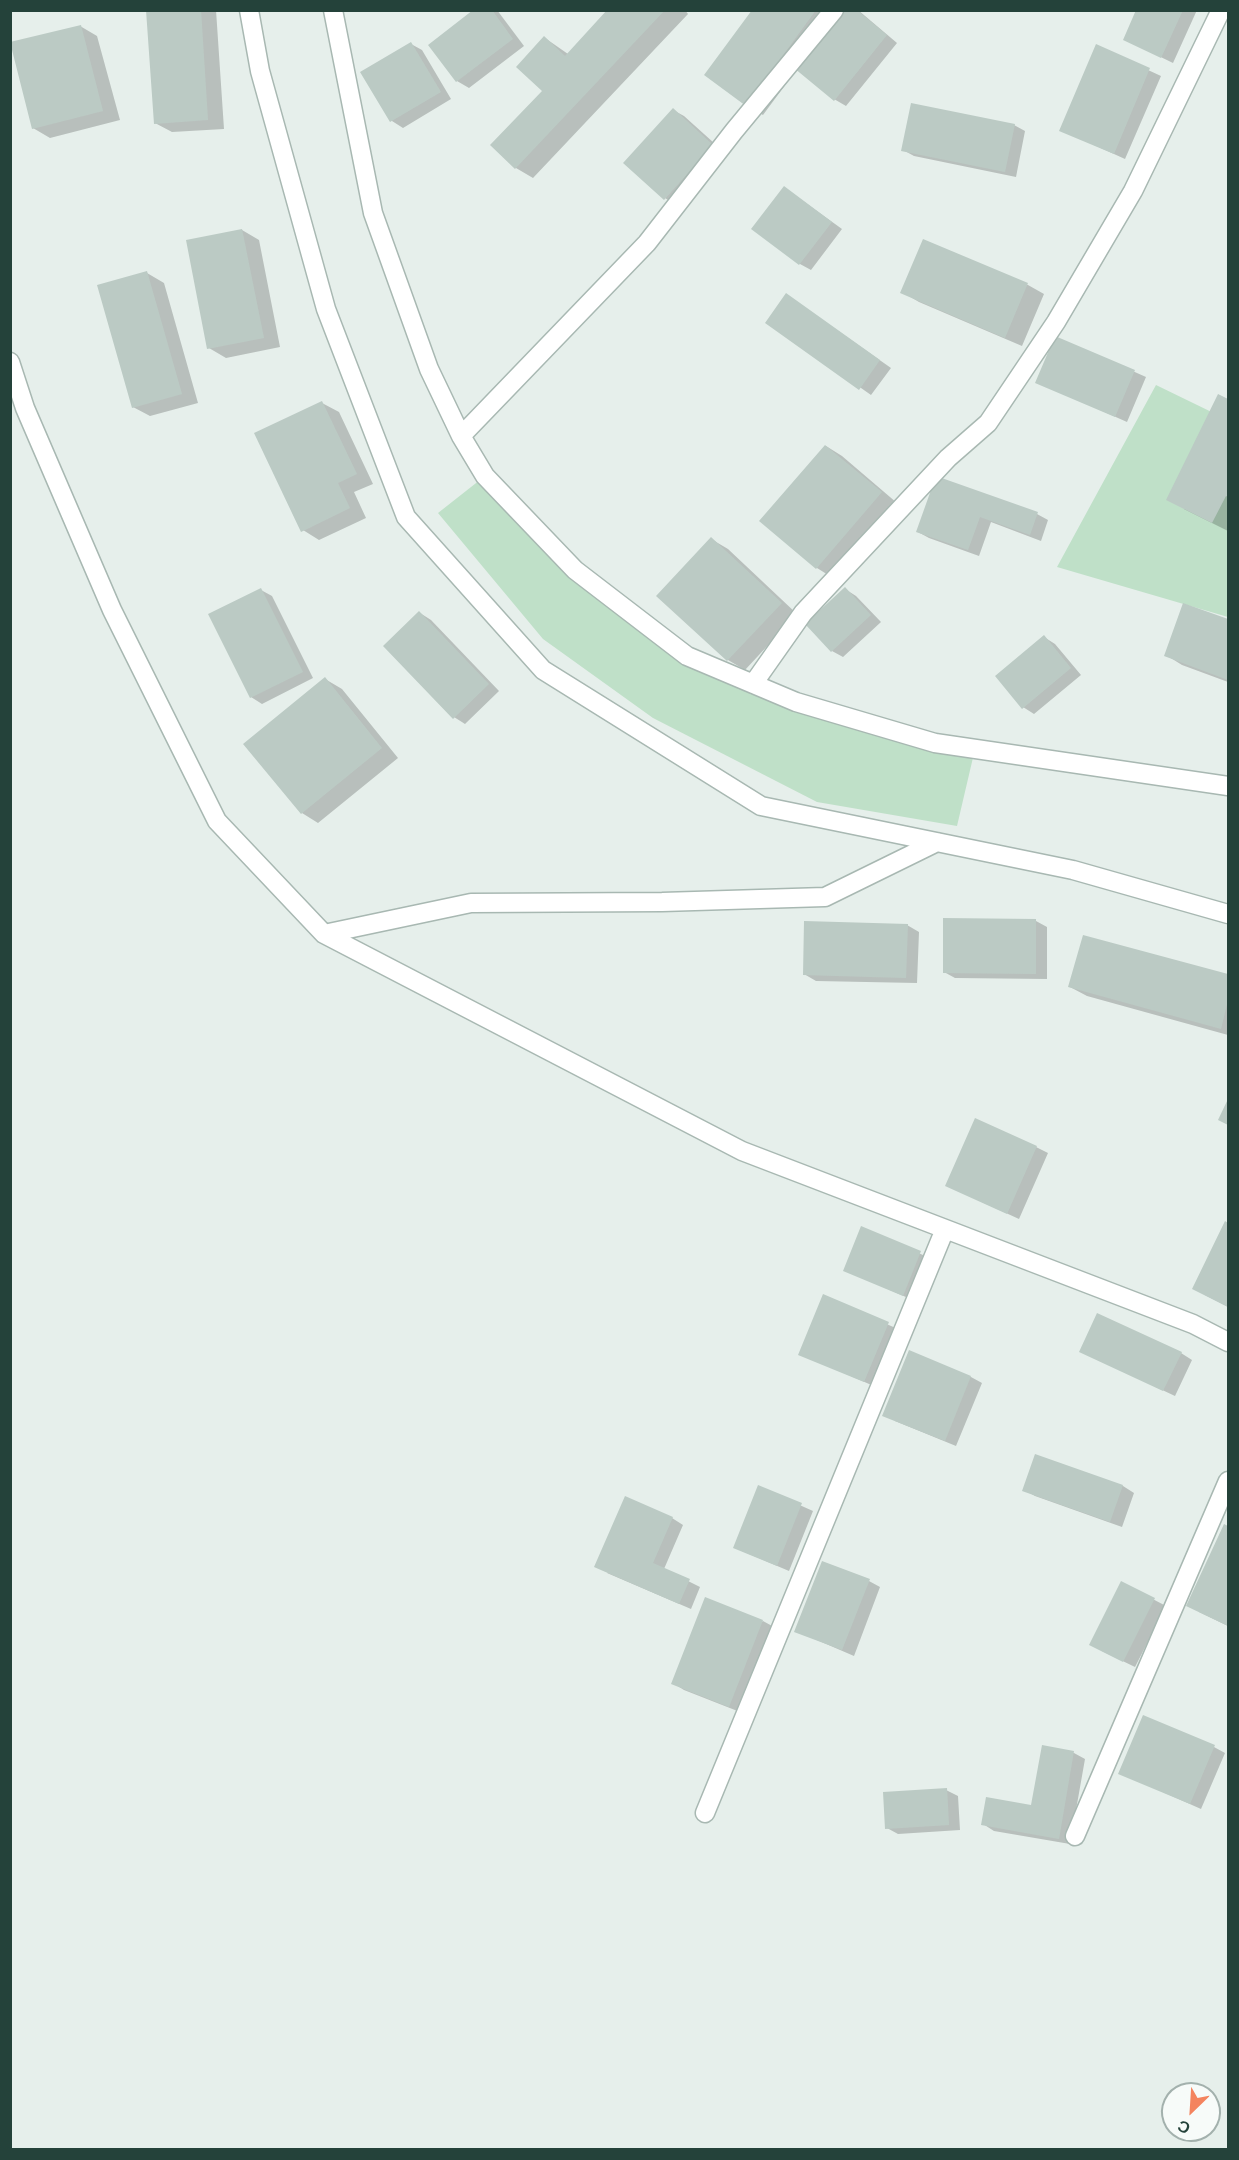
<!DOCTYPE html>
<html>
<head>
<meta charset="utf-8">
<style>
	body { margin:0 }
	#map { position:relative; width:1239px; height:2160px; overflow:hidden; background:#e6efeb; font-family:Arial,sans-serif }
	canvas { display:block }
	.frame { position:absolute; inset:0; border:12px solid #24423a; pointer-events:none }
	.north { position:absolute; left:1161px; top:2082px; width:60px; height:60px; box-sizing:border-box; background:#f7fbf9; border:2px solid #a3b1ad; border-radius:50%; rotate:205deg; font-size:16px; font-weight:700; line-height:24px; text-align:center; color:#24423a }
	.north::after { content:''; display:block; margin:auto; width:21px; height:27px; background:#f4845f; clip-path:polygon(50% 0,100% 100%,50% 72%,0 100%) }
</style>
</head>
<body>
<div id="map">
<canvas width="1239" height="2160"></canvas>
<div class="frame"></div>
<div class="north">С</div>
</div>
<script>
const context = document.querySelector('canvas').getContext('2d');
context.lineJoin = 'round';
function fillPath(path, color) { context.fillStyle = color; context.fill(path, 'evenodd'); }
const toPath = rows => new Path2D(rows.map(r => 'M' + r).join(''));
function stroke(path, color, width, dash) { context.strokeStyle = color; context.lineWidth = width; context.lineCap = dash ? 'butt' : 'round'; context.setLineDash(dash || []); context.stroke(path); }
fillPath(toPath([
	[1156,385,1228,420,1228,617,1057,567],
	[485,476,575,570,687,656,796,702,975,749,957,826,817,802,653,718,543,639,438,513]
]), '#bfe0c8');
fillPath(toPath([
	[148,10,216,10,224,129,172,132,155,123],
	[475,10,497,10,524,46,469,88,457,81,430,45],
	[609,10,685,10,688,14,533,178,516,168,492,145,544,91,545,38,568,54],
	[754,10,858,10,897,43,846,106,834,99,797,69,763,115,746,105],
	[1138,10,1197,10,1173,63,1136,45],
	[80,26,97,36,120,120,50,138,33,128],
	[411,44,422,50,451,99,403,128,392,121,362,73],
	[1096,46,1161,76,1125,159,1061,130],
	[673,110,684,116,724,152,676,205,665,198],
	[1014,125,1025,131,1016,177,914,156,903,150],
	[785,188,842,229,811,270,800,264],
	[242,230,259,240,280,347,226,358,209,348],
	[924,241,1028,285,1044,294,1022,346,919,302,902,292],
	[147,273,164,283,198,403,150,416,133,407],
	[787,295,891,368,871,395,767,322],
	[1056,337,1146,377,1127,422,1037,382],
	[1219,396,1228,401,1228,531,1184,509],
	[322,403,339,412,373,484,354,492,366,518,319,540,303,530],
	[826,446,842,456,897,503,833,578,817,568],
	[937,478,1037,514,1048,520,1041,541,991,522,979,556,929,538,918,532],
	[711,539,728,549,797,614,745,670,728,660,658,595],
	[845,589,856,596,881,622,843,657,832,651],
	[261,590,272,596,313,678,262,704,251,697],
	[1184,605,1228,621,1228,682,1182,665,1166,655],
	[420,613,431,620,499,691,465,724,454,717],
	[1044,637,1055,644,1081,675,1034,714,1023,707],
	[325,679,342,689,398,758,318,823,302,813],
	[944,920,1036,921,1047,927,1047,979,955,978,944,972],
	[907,925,919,932,917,983,816,981,804,974],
	[1084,936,1228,975,1228,1035,1087,996,1070,987],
	[1036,1147,1048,1153,1019,1219,947,1186],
	[1226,1223,1228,1225,1228,1307,1205,1295],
	[862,1228,932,1259,915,1301,844,1270],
	[824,1296,900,1330,876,1387,800,1354],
	[910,1352,971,1377,982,1383,956,1446,895,1421],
	[1181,1353,1192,1360,1175,1396,1092,1357],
	[1036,1456,1123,1486,1134,1493,1122,1527,1035,1496,1024,1490],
	[759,1487,813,1511,789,1571,735,1548],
	[672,1518,683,1525,664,1569,700,1587,691,1609,607,1573],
	[1225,1526,1228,1528,1228,1626,1199,1612],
	[869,1581,880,1587,854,1656,796,1631],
	[1122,1583,1166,1606,1135,1667,1102,1651],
	[763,1621,774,1627,740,1712,684,1690,673,1683],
	[1043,1747,1074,1753,1085,1759,1070,1844,994,1831,983,1824,1032,1807],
	[1214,1747,1225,1753,1201,1809,1120,1773],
	[946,1790,958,1796,960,1830,898,1834,887,1828]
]), '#0003');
fillPath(toPath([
	[146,10,201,10,208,120,154,124],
	[473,10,492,10,513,39,456,82,428,45],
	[607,10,665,10,515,169,490,145,542,91,516,67,544,36,565,56],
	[752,10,816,10,746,106,704,75],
	[841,10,857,10,887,35,834,101,794,68],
	[1136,10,1183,10,1161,58,1123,40],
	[81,25,103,111,32,129,10,42],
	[411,42,441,92,390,122,360,72],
	[1096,44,1150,68,1114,154,1059,131],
	[911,103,1015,124,1005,172,901,151],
	[673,108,713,145,664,200,623,163],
	[784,186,832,222,799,265,751,229],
	[242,229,264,338,207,349,186,240],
	[923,239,1028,283,1005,338,900,293],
	[147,271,182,394,132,408,97,285],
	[786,293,880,360,859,390,765,323],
	[1055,336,1135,370,1115,417,1035,383],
	[1218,394,1228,399,1228,497,1226,496,1212,523,1166,500],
	[322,401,357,474,338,483,350,508,301,532,254,433],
	[825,445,882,492,816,569,759,521],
	[936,476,1038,512,1030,535,980,517,968,550,916,532],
	[711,537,782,603,727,661,656,596],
	[845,587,871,615,831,652,805,624],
	[261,588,303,672,250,698,208,614],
	[1183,603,1228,619,1228,680,1164,656],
	[419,611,489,684,453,719,383,646],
	[1044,635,1071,668,1022,709,995,676],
	[325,677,382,748,301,814,243,744],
	[943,918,1036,919,1036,974,943,973],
	[804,921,908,924,906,978,803,975],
	[1083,935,1228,974,1228,1000,1221,1029,1068,987],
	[1228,1099,1228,1125,1218,1120],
	[975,1118,1037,1146,1007,1214,945,1186],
	[1225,1221,1228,1223,1228,1307,1192,1289],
	[861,1226,921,1251,903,1296,843,1271],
	[823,1294,889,1322,864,1382,798,1355],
	[1097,1313,1182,1352,1163,1391,1079,1352],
	[909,1350,971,1376,945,1441,882,1416],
	[1035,1454,1123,1485,1110,1522,1022,1491],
	[758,1485,802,1503,777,1566,733,1548],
	[625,1496,673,1517,653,1563,690,1579,679,1604,594,1567],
	[1224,1524,1228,1526,1228,1626,1186,1606],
	[822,1561,870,1579,842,1650,794,1632],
	[1121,1581,1155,1598,1123,1662,1089,1645],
	[705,1597,763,1620,729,1707,671,1684],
	[1143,1715,1215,1745,1190,1804,1118,1774],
	[1042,1745,1074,1751,1059,1839,981,1825,986,1797,1031,1805],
	[947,1788,949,1825,885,1829,883,1792]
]), '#bbcac4');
const minor = toPath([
	[249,10,260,71,326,309,406,517,543,670,761,806,1073,870,1228,914],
	[333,10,373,213,429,369,461,436,485,476,575,570,687,656,796,702,935,743,1228,786],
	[10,362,25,408,112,610,217,821,324,934,742,1151,1193,1324,1228,1342],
	[461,436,647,243,734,131,834,10],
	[753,684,803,613,948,458,988,423,1056,322,1133,191,1221,10],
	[324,934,471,903,662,902,825,897,937,842],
	[705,1813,945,1229],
	[1075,1836,1228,1481]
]);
stroke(minor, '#a8b8b2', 21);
stroke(minor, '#fff', 18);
</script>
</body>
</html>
